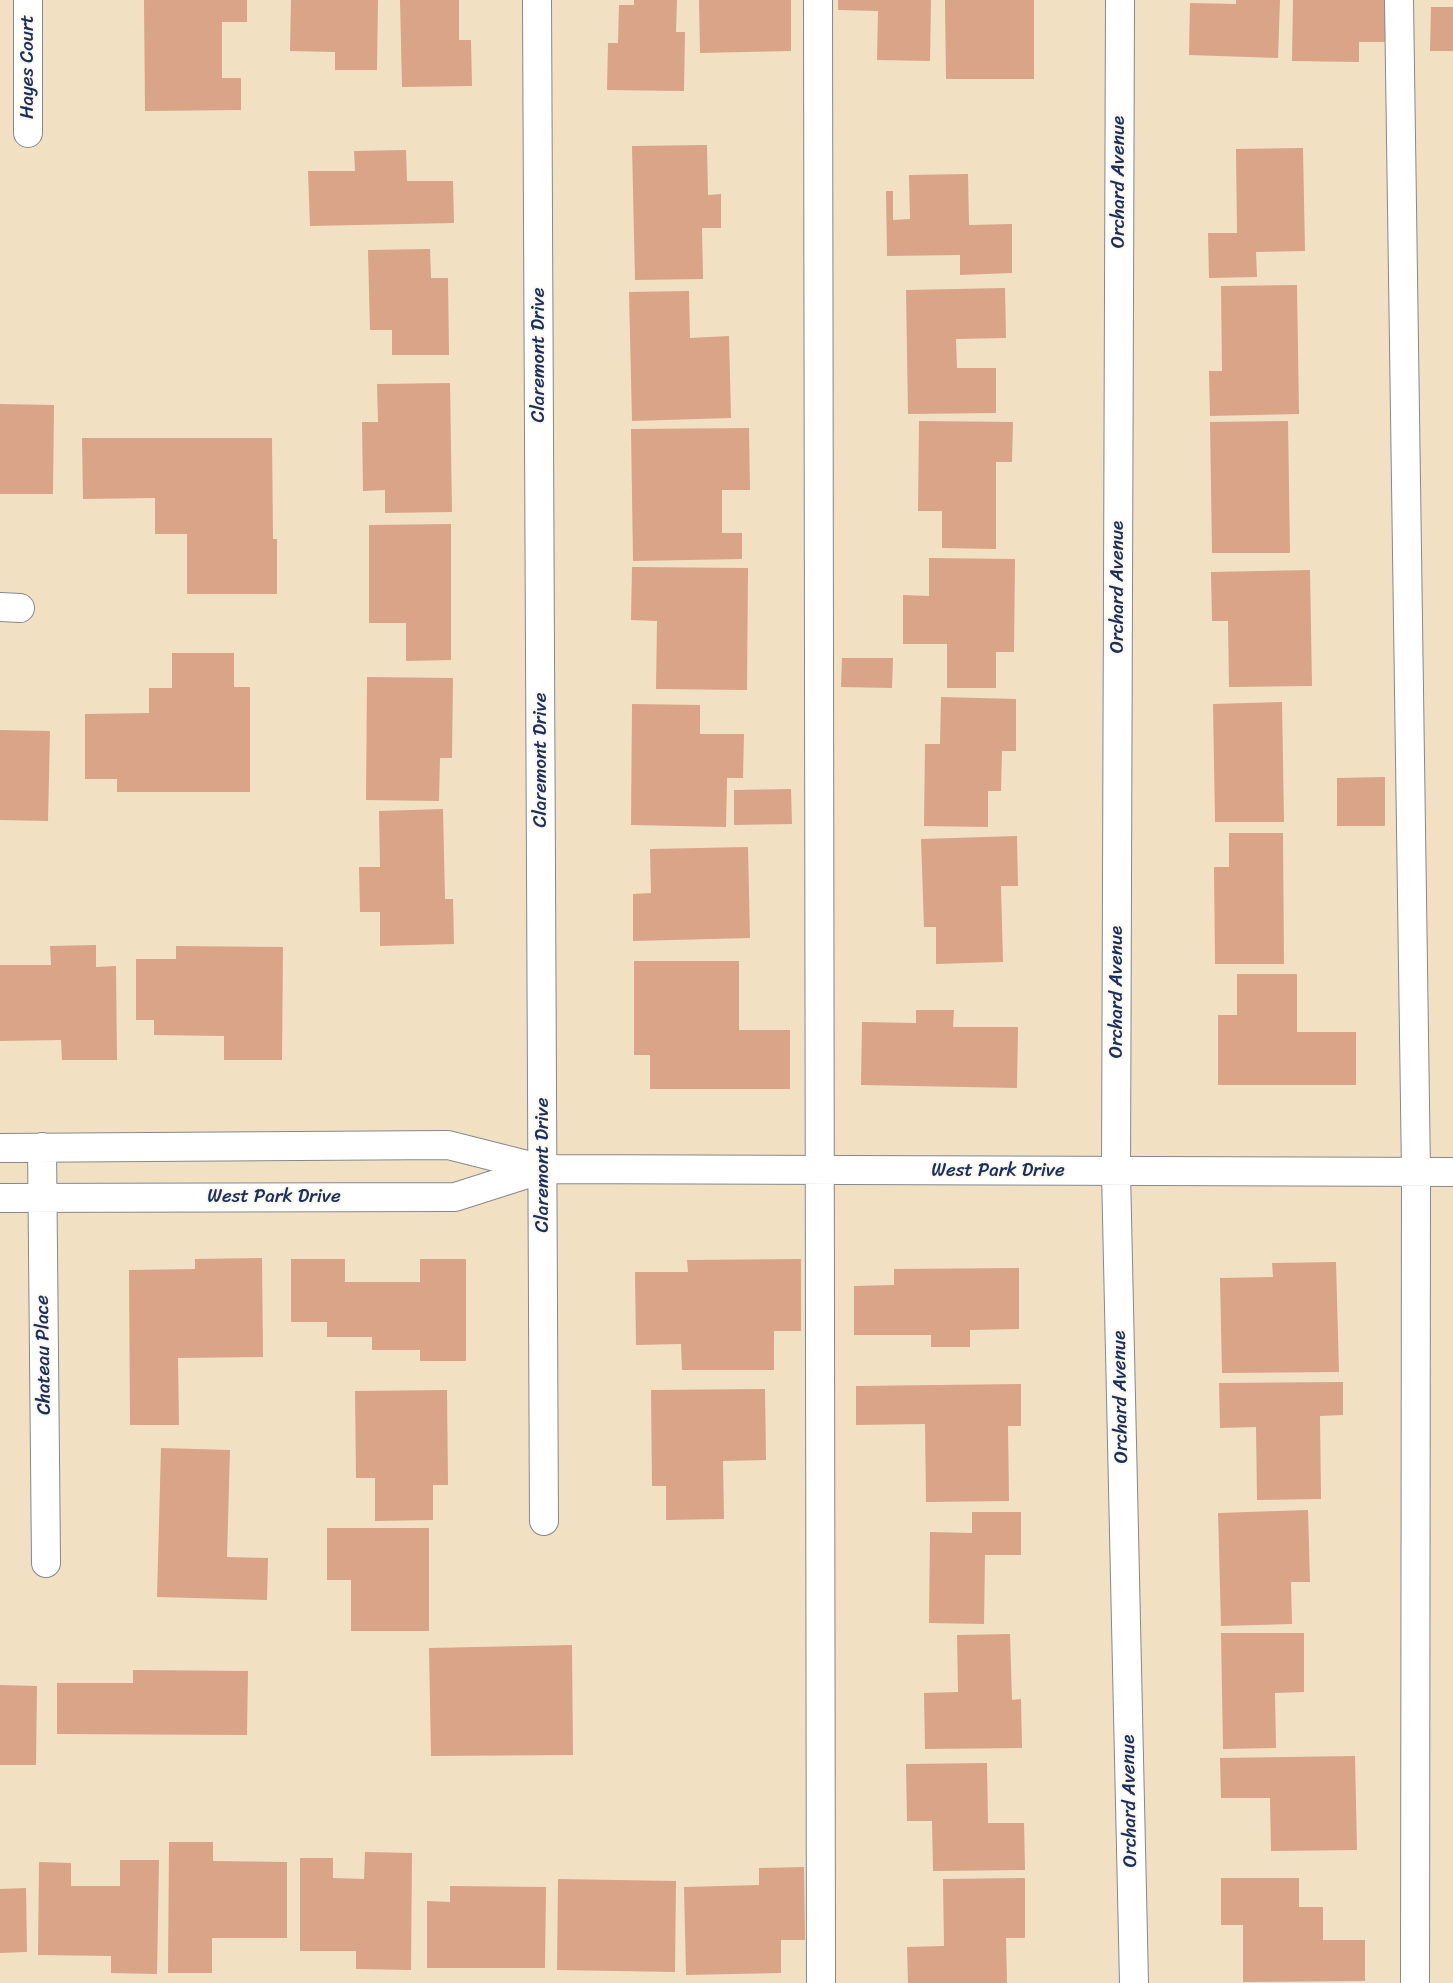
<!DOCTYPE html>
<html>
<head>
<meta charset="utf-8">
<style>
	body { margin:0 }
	canvas { display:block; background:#f2e0c2 }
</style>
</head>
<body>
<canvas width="1453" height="1983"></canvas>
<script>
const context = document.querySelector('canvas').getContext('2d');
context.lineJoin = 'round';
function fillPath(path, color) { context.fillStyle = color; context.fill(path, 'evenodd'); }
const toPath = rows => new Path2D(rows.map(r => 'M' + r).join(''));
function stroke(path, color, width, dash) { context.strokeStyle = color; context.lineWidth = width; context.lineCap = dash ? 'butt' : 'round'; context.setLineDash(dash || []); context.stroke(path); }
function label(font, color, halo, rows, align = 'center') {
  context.font = font + ' Sriracha,sans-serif'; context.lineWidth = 4; context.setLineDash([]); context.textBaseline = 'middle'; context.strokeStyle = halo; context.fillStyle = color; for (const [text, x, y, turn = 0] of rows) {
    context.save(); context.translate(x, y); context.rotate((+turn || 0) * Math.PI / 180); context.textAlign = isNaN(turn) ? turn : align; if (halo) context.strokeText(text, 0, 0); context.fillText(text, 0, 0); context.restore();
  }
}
fillPath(toPath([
	[144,0,247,0,247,22,222,22,222,78,241,78,241,110,145,111],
	[291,0,378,0,377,70,335,70,335,52,290,51],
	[400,0,459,0,459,40,471,40,472,86,402,87],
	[634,0,677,0,676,32,685,32,684,91,607,90,608,43,618,43,619,5,634,5],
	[699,0,791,0,791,51,700,53],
	[838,0,931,0,930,61,877,60,878,11,838,10],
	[945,0,1034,0,1034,79,946,79],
	[1236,0,1280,0,1278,58,1189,55,1190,3,1236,4],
	[1293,0,1385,0,1385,42,1359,42,1359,62,1292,61],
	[1431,7,1453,7,1453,51,1430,51],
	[707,145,708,195,721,194,721,228,702,228,703,279,635,280,632,146],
	[1303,148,1305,251,1256,252,1257,277,1209,278,1208,233,1237,233,1236,149],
	[406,150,407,181,453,181,454,223,310,226,308,171,355,171,354,151],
	[968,174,969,225,1012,224,1012,273,960,275,960,255,887,256,886,191,893,191,893,220,910,219,909,175],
	[430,249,431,278,448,278,449,355,392,355,392,330,370,330,368,250],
	[1297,285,1299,414,1210,416,1209,371,1222,371,1221,286],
	[1005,288,1006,338,956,339,957,368,996,368,996,413,908,414,906,290],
	[689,291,690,338,729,336,731,418,632,421,629,292],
	[450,383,452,512,385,513,385,490,363,491,362,422,378,422,377,384],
	[0,404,54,405,53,494,0,494],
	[919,421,1013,422,1012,462,996,462,996,549,942,548,942,511,918,511],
	[1288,421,1290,553,1212,553,1210,422],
	[749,428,750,490,722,490,722,533,742,533,742,559,633,561,631,429],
	[82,438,272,438,273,539,277,539,277,594,187,594,187,534,155,534,155,498,83,499],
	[451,524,451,660,406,661,406,623,369,623,369,525],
	[929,558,1015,559,1014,652,996,652,996,688,947,688,947,644,903,644,903,595,929,596],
	[632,567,748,568,747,690,656,689,657,621,631,620],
	[1310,570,1312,686,1229,687,1228,621,1212,621,1211,572],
	[172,653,234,653,234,687,250,687,250,792,117,792,117,779,85,779,85,714,149,713,149,688,172,688],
	[842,658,893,658,892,688,841,687],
	[367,677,453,678,452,758,440,758,439,801,366,800],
	[941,697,1016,699,1016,751,1002,751,1001,791,988,791,988,827,924,826,925,744,940,744],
	[1282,702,1284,822,1215,822,1213,704],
	[632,704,700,705,700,734,744,734,743,778,727,778,726,827,631,825],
	[0,730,50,731,48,821,0,820],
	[1385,777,1385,826,1337,826,1337,778],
	[791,789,792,824,734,825,734,790],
	[443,809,445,899,453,899,454,944,380,946,380,912,360,912,359,867,380,867,379,811],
	[1229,833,1283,833,1284,964,1215,964,1214,867,1229,867],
	[1017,836,1018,886,1001,886,1003,962,936,964,936,927,924,927,921,839],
	[748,847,750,938,633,941,633,894,651,893,650,849],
	[96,945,96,967,116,966,117,1060,62,1060,61,1040,0,1041,0,965,51,965,50,946],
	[176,946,283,947,282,1060,224,1060,224,1036,154,1035,154,1020,136,1020,136,959,176,959],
	[634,961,739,961,739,1030,790,1030,790,1089,650,1089,650,1055,634,1055],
	[1237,974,1297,974,1297,1032,1356,1032,1356,1085,1218,1085,1218,1015,1237,1015],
	[916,1010,954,1010,953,1027,1018,1027,1017,1088,861,1085,862,1022,916,1023],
	[262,1258,263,1357,178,1358,179,1425,130,1425,129,1270,195,1269,195,1259],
	[291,1259,345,1259,345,1282,420,1282,420,1259,466,1259,466,1361,420,1361,420,1350,372,1350,372,1337,327,1337,327,1322,291,1322],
	[801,1259,801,1331,774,1331,774,1370,682,1370,681,1344,636,1345,635,1272,688,1272,687,1260],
	[1336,1262,1339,1372,1222,1373,1220,1278,1273,1277,1272,1263],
	[1019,1268,1019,1329,970,1330,970,1347,931,1347,931,1335,854,1335,854,1286,894,1285,894,1269],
	[1343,1382,1343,1415,1320,1416,1321,1499,1257,1500,1256,1427,1220,1428,1219,1383],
	[1021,1384,1021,1426,1008,1426,1009,1501,926,1502,925,1424,856,1425,856,1386],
	[765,1389,766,1460,723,1461,724,1519,666,1520,666,1486,652,1486,651,1390],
	[447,1390,448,1485,433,1485,433,1520,375,1521,375,1478,356,1478,355,1391],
	[161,1448,230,1450,227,1557,268,1558,267,1600,157,1597],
	[1308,1510,1310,1582,1291,1582,1292,1624,1221,1626,1218,1513],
	[972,1512,1021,1512,1021,1555,985,1555,984,1624,929,1623,930,1532,972,1533],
	[327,1528,429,1528,429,1631,351,1631,351,1580,327,1580],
	[1221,1633,1304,1633,1304,1692,1275,1693,1276,1748,1223,1749],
	[1010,1634,1012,1700,1021,1699,1022,1748,925,1749,924,1693,958,1692,957,1635],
	[572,1645,573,1755,431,1756,429,1648],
	[133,1670,248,1671,247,1735,57,1734,57,1683,133,1683],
	[0,1685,37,1686,36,1765,0,1765],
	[1355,1756,1357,1850,1271,1851,1270,1798,1221,1798,1220,1758],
	[987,1763,988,1823,1024,1823,1025,1870,933,1871,932,1821,907,1821,906,1764],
	[169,1842,213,1842,213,1861,287,1862,287,1938,212,1938,212,1973,168,1973],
	[365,1852,412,1853,411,1970,356,1969,356,1951,300,1951,300,1858,333,1858,333,1878,364,1879],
	[120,1860,159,1860,157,1974,111,1973,111,1956,38,1955,39,1862,71,1863,71,1886,120,1886],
	[804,1867,805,1940,781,1940,781,1973,686,1975,684,1887,759,1885,759,1868],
	[1025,1878,1025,1938,1006,1938,1007,1983,908,1983,907,1947,944,1946,943,1879],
	[1221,1878,1299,1878,1299,1907,1323,1907,1323,1940,1365,1940,1365,1981,1243,1982,1243,1925,1221,1925],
	[558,1879,676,1881,675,1972,557,1970],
	[450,1886,546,1887,545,1968,427,1968,427,1901,450,1902],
	[26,1888,27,1952,0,1953,0,1889]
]), '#d9a488');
const minor = toPath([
	[28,0,28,133],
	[537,0,544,1521],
	[818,0,821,1983],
	[1120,0,1116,1172,1134,1983],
	[1399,0,1416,1172,1415,1983],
	[0,607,20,608],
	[42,1147,46,1563],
	[0,1148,448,1145,543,1169,1453,1172],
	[0,1198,455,1197,543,1169]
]);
stroke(minor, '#868890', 30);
stroke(minor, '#fff', 28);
label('19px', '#1b2f5e', '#fbf7ec', [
	["Hayes Court",28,67,-90],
	["Orchard Avenue",1119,182,-90],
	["Claremont Drive",539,355,-90],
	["Orchard Avenue",1118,587,-90],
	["Claremont Drive",541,760,-90],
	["Orchard Avenue",1117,992,-90],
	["Claremont Drive",543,1165,-90],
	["West Park Drive",998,1171],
	["West Park Drive",274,1197],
	["Chateau Place",44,1355,-91],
	["Orchard Avenue",1121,1397,-91],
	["Orchard Avenue",1130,1801,-91]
]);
</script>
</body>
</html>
